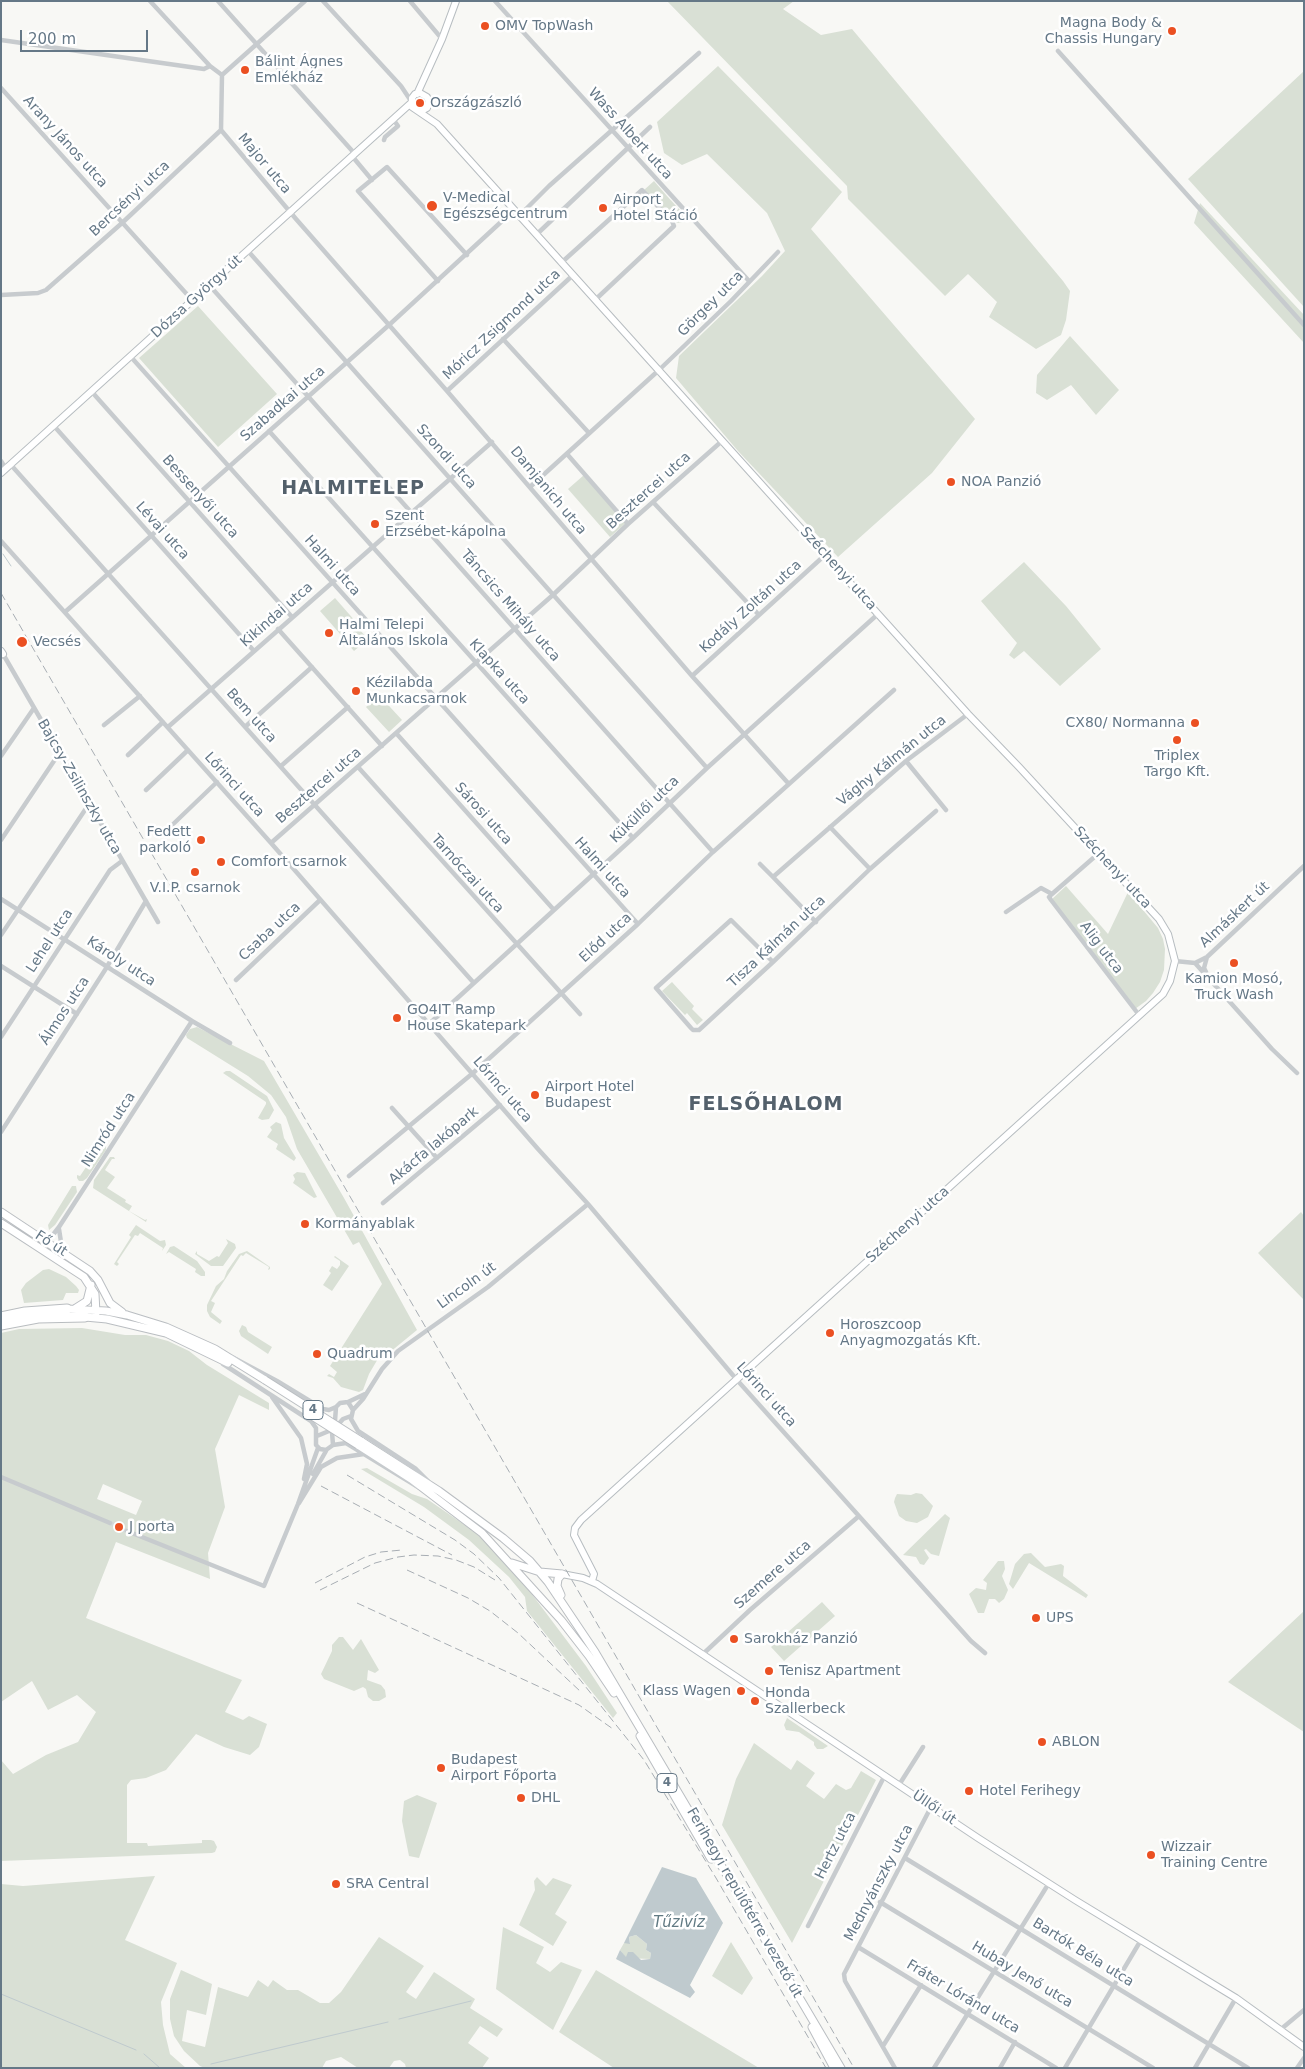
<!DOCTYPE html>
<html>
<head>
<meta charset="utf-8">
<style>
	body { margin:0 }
	#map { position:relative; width:1305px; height:2069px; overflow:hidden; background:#f8f8f5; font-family:"DejaVu Sans",sans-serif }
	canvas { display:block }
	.frame { position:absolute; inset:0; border:2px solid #657887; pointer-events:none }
	.scale { position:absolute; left:20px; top:30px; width:128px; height:22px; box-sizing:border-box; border:2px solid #657887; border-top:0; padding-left:6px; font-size:15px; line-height:18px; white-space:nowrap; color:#657887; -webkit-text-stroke:4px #fff; paint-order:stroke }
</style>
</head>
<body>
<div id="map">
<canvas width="1305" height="2069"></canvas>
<div class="frame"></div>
<div class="scale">200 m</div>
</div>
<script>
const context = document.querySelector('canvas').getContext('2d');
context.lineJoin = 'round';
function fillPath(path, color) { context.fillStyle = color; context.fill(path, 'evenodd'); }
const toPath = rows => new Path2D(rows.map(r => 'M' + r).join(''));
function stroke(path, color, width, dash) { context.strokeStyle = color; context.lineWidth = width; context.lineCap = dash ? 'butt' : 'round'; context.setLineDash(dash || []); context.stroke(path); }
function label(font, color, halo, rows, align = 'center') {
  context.font = font + ' "DejaVu Sans",sans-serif'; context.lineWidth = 5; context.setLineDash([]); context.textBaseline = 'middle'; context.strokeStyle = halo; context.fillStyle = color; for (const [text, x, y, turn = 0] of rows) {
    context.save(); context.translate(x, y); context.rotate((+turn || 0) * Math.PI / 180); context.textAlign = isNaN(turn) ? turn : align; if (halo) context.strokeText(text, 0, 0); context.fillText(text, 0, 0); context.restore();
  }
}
fillPath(toPath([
	[667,1,794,1,783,9,821,35,852,29,1063,281,1070,291,1066,320,1061,335,1036,349,989,317,997,302,968,274,945,296,848,199,847,186],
	[718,66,842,192,811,229,975,419,932,473,838,557,738,451,676,378,679,356,762,276,785,251,767,213,707,154,682,165,664,153,657,122],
	[1304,71,1304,307,1188,179],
	[654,181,667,196,688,219,684,222,677,223,673,220,644,190],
	[1200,203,1304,315,1304,343,1194,223],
	[198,306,277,394,218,447,139,358],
	[1070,336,1119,390,1096,415,1071,385,1047,400,1036,393,1037,375],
	[584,475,626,523,610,537,568,489],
	[1024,562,1066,606,1101,649,1060,686,1024,651,1014,659,1009,655,1017,643,981,601],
	[335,598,356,622,341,635,320,611],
	[358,628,368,639,354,651,344,640],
	[379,695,402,720,389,732,366,707],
	[1066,886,1108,934,1128,892,1158,928,1163,939,1165,949,1164,970,1160,982,1153,993,1146,1001,1135,1009,1051,900],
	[672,982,694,1006,692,1009,703,1020,697,1025,687,1013,685,1015,662,991],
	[197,1027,264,1061,344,1198,417,1330,384,1357,379,1357,369,1374,363,1390,359,1392,341,1387,333,1378,327,1376,329,1374,334,1377,337,1372,330,1366,382,1284,359,1242,353,1245,297,1149,286,1117,271,1095,248,1076,187,1038,186,1035,190,1029],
	[226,1071,230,1071,267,1096,274,1110,269,1119,262,1120,258,1118,266,1104,266,1102,223,1073],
	[276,1122,281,1124,284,1138,296,1158,294,1161,276,1149,278,1144,267,1137,272,1130,270,1127],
	[102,1140,106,1144,106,1150,87,1178,83,1181,79,1181,77,1178,77,1175,80,1176,101,1145,98,1143],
	[110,1157,114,1157,115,1159,112,1159,105,1170,115,1177,107,1188,126,1200,125,1202,132,1206,129,1211,145,1220,147,1219,146,1222,93,1188,94,1180],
	[297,1172,305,1173,317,1197,314,1198,293,1183,295,1179,293,1175],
	[72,1186,76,1186,77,1192,55,1225,49,1230,48,1225],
	[1301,1212,1304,1216,1304,1300,1258,1253],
	[136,1225,160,1241,165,1240,166,1245,162,1251,163,1248,140,1233,138,1236,135,1235,117,1262,119,1264,117,1266,114,1264,131,1237,129,1235],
	[226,1239,235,1244,236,1248,223,1266,211,1266,195,1254,197,1251,197,1254,209,1261,217,1256,219,1257,228,1243],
	[174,1246,197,1261,205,1272,205,1276,201,1276,195,1272,196,1269,169,1252,166,1254,170,1247],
	[247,1251,270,1267,270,1269,268,1270,269,1267,246,1253,243,1256,241,1255,211,1301,215,1303,211,1312,222,1321,220,1324,210,1317,207,1311,207,1305,216,1286,224,1279,227,1271,239,1254],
	[335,1256,349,1266,332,1291,323,1285,331,1273,329,1271,332,1266,337,1269,340,1265,340,1261,334,1257],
	[49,1269,66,1277,76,1286,79,1290,78,1293,66,1293,63,1300,24,1303,21,1290,26,1283,43,1270],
	[242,1325,246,1327,248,1332,272,1347,268,1354,241,1336,239,1331],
	[82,1328,125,1335,146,1335,168,1341,189,1351,207,1365,269,1403,269,1410,239,1395,215,1449,225,1507,208,1553,210,1579,116,1542,86,1618,242,1680,225,1712,243,1720,249,1716,267,1724,259,1747,250,1755,224,1747,196,1734,166,1770,146,1778,131,1780,127,1785,127,1843,147,1843,148,1846,202,1843,202,1840,211,1840,214,1841,217,1847,215,1852,212,1853,1,1861,1,1760,13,1774,46,1755,78,1742,96,1712,77,1695,48,1710,32,1681,1,1702,1,1333,19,1329],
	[103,1484,142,1501,136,1515,97,1499],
	[367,1468,412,1494,427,1499,475,1532,500,1557,531,1593,586,1666,617,1713,613,1718,527,1611,525,1597,509,1577,469,1540,424,1507,361,1469],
	[916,1493,922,1494,933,1506,928,1517,917,1523,906,1521,899,1516,894,1502,895,1498,897,1494,911,1495],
	[945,1514,950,1518,939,1556,931,1554,926,1549,924,1550,929,1558,924,1565,920,1564,916,1557,903,1555],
	[1031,1553,1045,1567,1061,1564,1064,1566,1063,1576,1088,1595,1086,1598,1029,1563,1013,1589,1009,1584,1015,1564,1024,1554],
	[998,1561,1004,1561,1005,1569,1002,1576,1008,1590,1004,1599,999,1603,995,1599,989,1599,984,1613,978,1613,969,1594,976,1588,986,1590,987,1583,983,1580],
	[822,1602,835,1616,818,1631,810,1622,818,1631,784,1661,771,1647],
	[1304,1611,1304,1732,1228,1682],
	[339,1637,343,1637,353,1650,361,1639,379,1670,375,1673,368,1670,367,1680,381,1685,385,1690,386,1697,379,1701,373,1701,368,1697,366,1689,363,1687,354,1691,324,1679,321,1674,332,1651,332,1645],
	[787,1718,828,1746,823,1749,817,1749,814,1745,814,1742,799,1732,786,1730,784,1725],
	[754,1743,791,1770,797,1760,815,1773,806,1786,824,1799,836,1784,846,1790,851,1788,861,1771,876,1780,792,1943,722,1825,736,1779],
	[417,1795,437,1803,419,1858,409,1856,402,1821,404,1801],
	[155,1876,125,1940,177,1963,161,2002,163,2025,170,2054,186,2068,1,2068,1,1884,23,1886],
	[537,1877,546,1886,553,1878,572,1885,555,1914,567,1922,553,1946,519,1925,535,1890,534,1881],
	[503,1927,544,1947,536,1963,550,1972,561,1962,582,1970,553,2030,496,1989],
	[636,1935,647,1944,646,1950,651,1953,650,1959,626,1958,620,1950,624,1943,630,1943,629,1937],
	[379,1937,424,1966,406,1992,410,1995,416,1999,434,1972,475,1999,470,2008,503,2029,497,2037,480,2026,468,2043,489,2058,482,2068,406,2068,405,2064,400,2060,394,2061,389,2068,358,2068,341,2057,326,2061,322,2068,205,2068,200,2066,184,2051,174,2036,170,2019,170,1999,181,1970,212,1984,206,2015,187,2010,182,2041,205,2047,218,1987,248,1997,258,1980,268,1987,273,1980,287,1990,298,1990,320,2003,329,2003,341,1992],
	[731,1942,753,1978,742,1995,712,1976],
	[596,1970,759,2068,614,2068,559,2032]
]), '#d9e0d5');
fillPath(toPath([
	[662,1867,696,1878,723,1923,690,1985,695,1992,690,1998,616,1959,620,1950,626,1957,628,1952,633,1952,641,1960,650,1959,651,1953,646,1950,647,1944,636,1935,629,1937,630,1944,624,1943]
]), '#bfcace');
stroke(toPath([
	[3,554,11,566],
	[1,1994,136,2050],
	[399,2019,471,2001],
	[144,2054,160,2068],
	[211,2064,388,2022]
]), '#bfcace', 1);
stroke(toPath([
	[110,1523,127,1531]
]), '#d3d8da', 4.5, [4.5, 2]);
const secondary = toPath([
	[417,94,442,39,456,1],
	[420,112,427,108,429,102,427,97,420,93,415,94,412,98,412,107,437,124,968,714,1019,767,1159,919,1168,934,1175,961,1170,981,1163,994,581,1520,575,1528,574,1535,594,1574,592,1581],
	[1,473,411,103],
	[1,651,3,654],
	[562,1574,583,1578,597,1584,978,1838,1075,1900,1236,1998,1304,2047]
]);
const primary = toPath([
	[1,1212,90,1271,98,1280,110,1303,122,1312],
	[1,1223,84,1277,95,1294,96,1313],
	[76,1308,87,1301,91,1285],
	[67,1309,106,1311,127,1315,166,1327,215,1349,265,1380],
	[85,1317,107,1319,166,1333,228,1363],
	[361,1441,439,1491,503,1538,530,1561,548,1582,595,1652,841,2068],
	[358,1445,411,1479,482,1533,561,1620,589,1656,614,1693],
	[512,1563,540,1572,562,1574],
	[561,1595,557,1586,558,1579,562,1574],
	[640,1736,711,1859],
	[812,2027,834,2068]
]);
const highway = toPath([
	[1,1317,25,1312,67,1309],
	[1,1325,38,1318,85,1317]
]);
stroke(secondary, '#b7bdc1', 8);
stroke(primary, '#babec2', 9);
stroke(highway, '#b9bdc0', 11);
stroke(toPath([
	[150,1,210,66,222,75],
	[218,1,355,154],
	[323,1,401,86,411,101],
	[410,1,442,39],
	[495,1,749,281],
	[1,40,204,69,210,66],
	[1058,51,1304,325],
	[222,75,305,1],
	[1,88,193,301],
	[221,130,296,219,447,391,692,676,788,783],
	[384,140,385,137,398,126,393,119],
	[352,156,372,180],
	[519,216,549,186,699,53],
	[536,235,650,127],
	[248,251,707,768],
	[561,263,642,190,672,221,674,226,595,300],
	[438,281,358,191,387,167,467,255],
	[210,286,713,852],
	[1,295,38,293,46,290,122,223,221,130,222,75],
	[503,339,589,433],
	[131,357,638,924],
	[447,391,572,276],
	[92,392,292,617],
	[54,426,254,651],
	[269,431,633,838],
	[567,454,628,524],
	[1,461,6,469],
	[11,465,473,982],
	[530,487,659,370,731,301,778,252],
	[653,502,759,615],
	[1,541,271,843,538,1149,588,1204,737,1380,971,1641,985,1653],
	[65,612,389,325,514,210],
	[278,629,382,746],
	[1,657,3,654,158,922],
	[692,676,825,555],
	[104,725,140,696],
	[246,726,312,667],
	[168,727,492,442],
	[396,733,554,910],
	[128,755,163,722],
	[1,756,34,708],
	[906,761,946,810],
	[281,766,348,707],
	[358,767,580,1014],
	[146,790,188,750],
	[830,827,870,869,936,811],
	[167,830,217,782],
	[1,840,60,752],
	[271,843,554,594,628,524,722,441],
	[760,864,773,877],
	[1052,894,1049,897,1051,900,1139,1015],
	[1,899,192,1021,230,1043],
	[1006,912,1041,888,1052,894,1099,853],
	[816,922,773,877,906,761,968,714],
	[1,935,89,804],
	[1175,961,1195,963,1207,957,1304,866],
	[773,962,731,920,656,988,691,1028,693,1030,699,1030,773,962,870,869],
	[1195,963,1272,1049,1297,1073],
	[1,966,77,1014],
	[1206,972,1204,968,1207,957],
	[236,980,320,900],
	[429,1024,633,838,707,768,878,614],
	[1,1037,110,870,122,861],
	[392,1108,437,1158],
	[1,1132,105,970,146,901],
	[349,1176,473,1073,638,924,713,852,894,690],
	[383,1203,500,1105],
	[59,1229,61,1242,69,1256],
	[42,1249,59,1227,192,1021],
	[232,1357,277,1381,323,1409,329,1410,336,1407],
	[223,1364,311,1421,316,1428,316,1445,320,1449,326,1450,333,1445,346,1443,418,1487],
	[272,1397,301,1438,307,1464,304,1479],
	[348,1402,365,1394],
	[317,1436,329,1431,335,1421,336,1407,340,1403,348,1402,353,1410],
	[333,1445,332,1432,336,1427,343,1419,351,1416],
	[313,1474,326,1451],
	[1,1477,110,1523],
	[429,1482,416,1469,358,1431,351,1419,353,1410,363,1399,382,1369,398,1351,488,1287,588,1204],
	[299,1503,321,1467,337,1458,364,1454],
	[127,1531,264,1586,298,1504,318,1448],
	[703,1654,750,1610,859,1516],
	[899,1785,923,1747],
	[905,1858,1248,2068],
	[880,1902,1153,2068],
	[808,1926,885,1775],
	[858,1947,1056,2068],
	[1280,2030,1304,2010],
	[883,2046,921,1985],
	[895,2068,845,1981,844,1974,931,1807],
	[934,2068,1049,1883],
	[1000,2068,1015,2042],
	[1065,2068,1141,1940],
	[1195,2068,1236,1998],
	[1297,2068,1304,2058]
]), '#c7cbce', 4.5);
stroke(secondary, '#fff', 6);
stroke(primary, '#fff', 7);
stroke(highway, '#fff', 9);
stroke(toPath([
	[1,593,854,2068],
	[347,1475,455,1540,474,1554,499,1578,644,1760,716,1878,826,2068],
	[321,1486,452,1555],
	[407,1570,468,1598,490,1611,518,1633,581,1692],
	[315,1583,365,1557,381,1552,402,1550],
	[320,1590,375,1563,398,1557,414,1555,438,1556,456,1560,474,1567,495,1580],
	[357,1603,579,1705,613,1729]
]), '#a7adb3', 1, [8, 4]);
const primaryBridge = toPath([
	[265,1380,361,1441],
	[309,1414,358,1445]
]);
stroke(primaryBridge, '#babec2', 9, []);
stroke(primaryBridge, '#fff', 7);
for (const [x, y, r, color] of [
	[485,26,5,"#eb5022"],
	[1172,31,5,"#eb5022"],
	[245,70,5,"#eb5022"],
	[420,103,5,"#eb5022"],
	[432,206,6,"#eb5022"],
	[603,208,5,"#eb5022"],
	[951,482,5,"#eb5022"],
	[375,524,5,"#eb5022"],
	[329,633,5,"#eb5022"],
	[22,642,6,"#eb5022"],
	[356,691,5,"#eb5022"],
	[1195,723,5,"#eb5022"],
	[1177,740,5,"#eb5022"],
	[201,840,5,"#eb5022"],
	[221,862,5,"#eb5022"],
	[195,872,5,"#eb5022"],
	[1234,963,5,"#eb5022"],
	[397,1018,5,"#eb5022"],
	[535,1095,5,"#eb5022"],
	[305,1224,5,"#eb5022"],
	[830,1333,5,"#eb5022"],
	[317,1354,5,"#eb5022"],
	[119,1527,5,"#eb5022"],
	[1036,1618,5,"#eb5022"],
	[734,1639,5,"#eb5022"],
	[769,1671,5,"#eb5022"],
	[741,1691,5,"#eb5022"],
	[755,1701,5,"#eb5022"],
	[1042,1742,5,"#eb5022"],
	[441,1768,5,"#eb5022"],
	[969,1791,5,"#eb5022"],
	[521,1798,5,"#eb5022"],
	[1151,1855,5,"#eb5022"],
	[336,1884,5,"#eb5022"]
]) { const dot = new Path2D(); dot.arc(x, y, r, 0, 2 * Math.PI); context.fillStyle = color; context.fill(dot); stroke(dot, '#fff', 2); }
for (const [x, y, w] of [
	[313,1410,20],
	[667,1783,20]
]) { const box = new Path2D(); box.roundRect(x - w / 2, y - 9.5, w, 19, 4); context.fillStyle = '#fff'; context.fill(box); stroke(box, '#657887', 1); }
label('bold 12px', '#657887', null, [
	["4",313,1410],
	["4",667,1783]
]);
label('14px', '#657887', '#fff', [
	["Magna Body &",1162,23,"right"],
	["Chassis Hungary",1162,39,"right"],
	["OMV TopWash",495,26],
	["Bálint Ágnes",255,62],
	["Emlékház",255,78],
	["Országzászló",430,103],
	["V-Medical",443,198],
	["Egészségcentrum",443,214],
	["Airport",613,200],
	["Hotel Stáció",613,216],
	["NOA Panzió",961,482],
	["Szent",385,516],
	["Erzsébet-kápolna",385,532],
	["Halmi Telepi",339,625],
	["Általános Iskola",339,641],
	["Vecsés",33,642],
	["Kézilabda",366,683],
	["Munkacsarnok",366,699],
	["CX80/ Normanna",1185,723,"right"],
	["Triplex",1177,756,"center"],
	["Targo Kft.",1177,772,"center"],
	["Fedett",191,832,"right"],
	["parkoló",191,848,"right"],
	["Comfort csarnok",231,862],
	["V.I.P. csarnok",195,888,"center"],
	["Kamion Mosó,",1234,979,"center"],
	["Truck Wash",1234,995,"center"],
	["GO4IT Ramp",407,1010],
	["House Skatepark",407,1026],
	["Airport Hotel",545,1087],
	["Budapest",545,1103],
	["Kormányablak",315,1224],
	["Horoszcoop",840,1325],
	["Anyagmozgatás Kft.",840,1341],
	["Quadrum",327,1354],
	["J porta",129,1527],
	["UPS",1046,1618],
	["Sarokház Panzió",744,1639],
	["Tenisz Apartment",779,1671],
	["Klass Wagen",731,1691,"right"],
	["Honda",765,1693],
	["Szallerbeck",765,1709],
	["ABLON",1052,1742],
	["Budapest",451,1760],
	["Airport Főporta",451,1776],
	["Hotel Ferihegy",979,1791],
	["DHL",531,1798],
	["Wizzair",1161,1847],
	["Training Centre",1161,1863],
	["SRA Central",346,1884]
], 'left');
label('14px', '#657887', '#fff', [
	["Wass Albert utca",630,134,48],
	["Arany János utca",65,142,48],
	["Major utca",264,164,50],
	["Bercsényi utca",130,199,-43],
	["Dózsa György út",197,297,-42],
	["Görgey utca",711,304,-45],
	["Móricz Zsigmond utca",502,325,-43],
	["Szabadkai utca",283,404,-41],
	["Szondi utca",446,457,48],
	["Damjanich utca",548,491,50],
	["Besztercei utca",649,491,-42],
	["Bessenyői utca",200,497,48],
	["Lévai utca",162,531,48],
	["Halmi utca",332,566,48],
	["Széchenyi utca",838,569,48],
	["Táncsics Mihály utca",510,606,49],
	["Kodály Zoltán utca",751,607,-42],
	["Kikindai utca",277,615,-41],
	["Klapka utca",499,672,48],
	["Bem utca",251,716,48],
	["Vághy Kálmán utca",892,761,-39],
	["Lőrinci utca",234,785,48],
	["Besztercei utca",319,786,-41],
	["Bajcsy-Zsilinszky utca",79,787,60],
	["Küküllői utca",645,810,-44],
	["Sárosi utca",483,814,48],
	["Halmi utca",602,868,48],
	["Széchenyi utca",1112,868,47],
	["Tarnóczai utca",467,874,48],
	["Almáskert út",1235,915,-43],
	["Csaba utca",270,932,-43],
	["Előd utca",606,938,-43],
	["Lehel utca",50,941,-57],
	["Tisza Kálmán utca",777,942,-43],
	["Alig utca",1101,948,53],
	["Károly utca",121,962,33],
	["Álmos utca",65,1011,-57],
	["Lőrinci utca",502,1090,49],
	["Nimród utca",109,1130,-57],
	["Akácfa lakópark",434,1146,-40],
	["Széchenyi utca",908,1225,-42],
	["Fő út",51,1244,33],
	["Lincoln út",467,1286,-36],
	["Lőrinci utca",766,1395,48],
	["Szemere utca",773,1575,-41],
	["Üllői út",934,1808,34],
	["Hertz utca",836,1846,-63],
	["Mednyánszky utca",879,1883,-62],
	["Ferihegyi repülőtérre vezető út",744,1903,60],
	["Bartók Béla utca",1083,1953,32],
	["Hubay Jenő utca",1022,1975,31],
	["Fráter Lóránd utca",963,1997,31]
]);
label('italic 15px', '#617a83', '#fff', [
	["Tűzivíz",679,1923]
]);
context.letterSpacing = '1px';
label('bold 19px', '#54616c', '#fff', [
	["HALMITELEP",353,489],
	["FELSŐHALOM",766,1105]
]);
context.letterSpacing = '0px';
</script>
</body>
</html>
